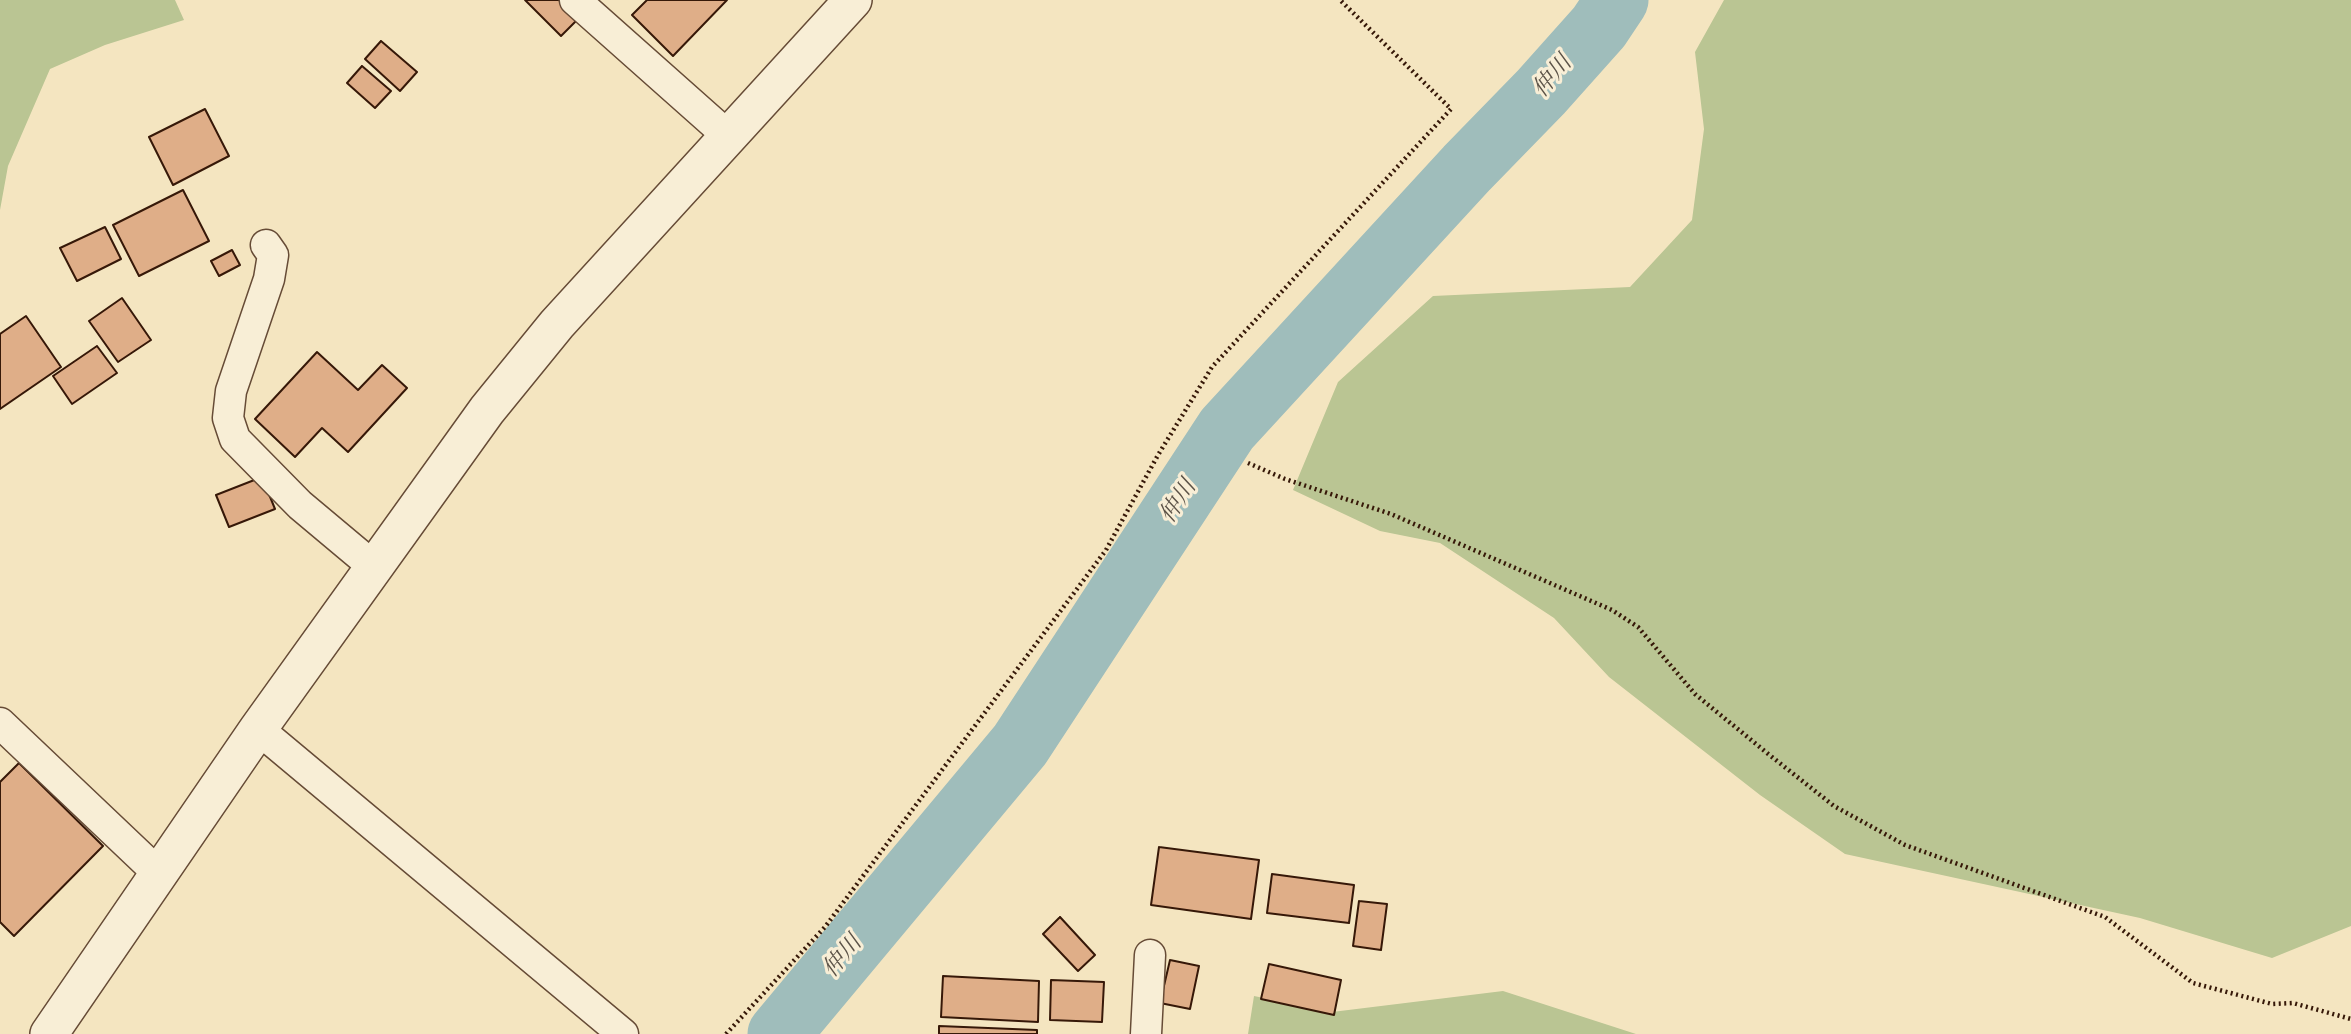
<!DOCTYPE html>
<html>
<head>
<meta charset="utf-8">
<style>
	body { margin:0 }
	canvas { display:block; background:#f4e5c0 }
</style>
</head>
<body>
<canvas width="2351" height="1034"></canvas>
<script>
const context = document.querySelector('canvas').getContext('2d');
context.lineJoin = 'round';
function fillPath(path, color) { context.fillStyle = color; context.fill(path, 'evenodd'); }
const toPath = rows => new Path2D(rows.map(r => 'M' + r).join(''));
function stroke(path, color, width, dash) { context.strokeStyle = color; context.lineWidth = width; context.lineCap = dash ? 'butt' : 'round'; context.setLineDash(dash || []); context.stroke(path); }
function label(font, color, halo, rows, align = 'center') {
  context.font = font + ' "Libre Bodoni","Noto Serif JP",serif'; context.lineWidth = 6; context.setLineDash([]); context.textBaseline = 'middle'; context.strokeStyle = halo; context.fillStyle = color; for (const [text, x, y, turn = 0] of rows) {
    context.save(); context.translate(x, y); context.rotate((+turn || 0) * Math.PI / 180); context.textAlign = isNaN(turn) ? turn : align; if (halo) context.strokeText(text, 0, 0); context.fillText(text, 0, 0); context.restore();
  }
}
fillPath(toPath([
	[0,0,175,0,184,20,105,45,50,69,8,166,0,210],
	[1724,0,2351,0,2351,926,2272,958,2140,918,1845,854,1760,795,1609,677,1554,618,1440,543,1380,531,1293,490,1338,382,1433,296,1630,287,1692,220,1704,129,1695,52],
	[1503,991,1636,1034,1248,1034,1254,996,1332,1012]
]), '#bac593');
stroke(toPath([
	[779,1034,1020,745,1227,429,1467,168,1541,92,1599,27,1617,0]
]), '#9fbdbb', 63);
const building = toPath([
	[525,0,559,0,578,19,561,36,525,0],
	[647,0,727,0,673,56,632,15,647,0],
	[381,41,417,72,400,91,365,59,381,41],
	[362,66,391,91,375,108,347,83,362,66],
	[205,109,229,156,173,185,149,137,205,109],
	[183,190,209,241,139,276,113,225,183,190],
	[105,227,121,259,77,281,60,248,105,227],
	[232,250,240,265,219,276,211,261,232,250],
	[122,298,151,340,118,362,89,321,122,298],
	[26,316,61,367,0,409,0,334,26,316],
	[97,346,117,373,72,404,53,376,97,346],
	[317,352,358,390,382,365,407,388,348,452,322,428,295,457,255,419,317,352],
	[262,477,275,509,229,527,216,495,262,477],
	[19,763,103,846,14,936,0,922,0,782,19,763],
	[1159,847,1259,860,1251,919,1151,905,1159,847],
	[1272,874,1354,885,1349,923,1267,913,1272,874],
	[1359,901,1387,904,1381,950,1353,946,1359,901],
	[1060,917,1095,955,1078,971,1043,934,1060,917],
	[1170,960,1199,966,1190,1009,1160,1003,1170,960],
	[1269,964,1341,980,1334,1015,1261,999,1269,964],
	[943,976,1039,981,1038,1022,941,1017,943,976],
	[1051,980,1104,982,1102,1022,1050,1020,1051,980],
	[939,1026,1037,1030,1037,1034,939,1034,939,1026]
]);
fillPath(building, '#dfae88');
stroke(building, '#361808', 2);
const minor = toPath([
	[575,0,727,135],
	[266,245,273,255,269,279,231,391,228,418,235,439,300,505,374,567],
	[0,723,158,873],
	[258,729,623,1034],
	[1146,1034,1150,955]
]);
const tertiary = toPath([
	[49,1034,258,729,487,410,557,324,853,0]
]);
stroke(minor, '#664b36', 33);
stroke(tertiary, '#664b36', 40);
stroke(toPath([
	[1248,463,1285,479,1391,514,1612,610,1638,627,1695,694,1767,753,1834,806,1905,845,2105,917,2193,983,2272,1004,2293,1003,2351,1019],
	[726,1034,825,927,1106,550,1158,455,1212,367,1451,109,1340,0]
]), '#361808', 4.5, [2, 3.5]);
stroke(minor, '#f8eed6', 30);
stroke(tertiary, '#f8eed6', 37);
label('italic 23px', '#5b5247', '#f8eed6', [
	["仲川",1553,77,-50],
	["仲川",1179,502,-57],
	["仲川",843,957,-50]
]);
</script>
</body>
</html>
